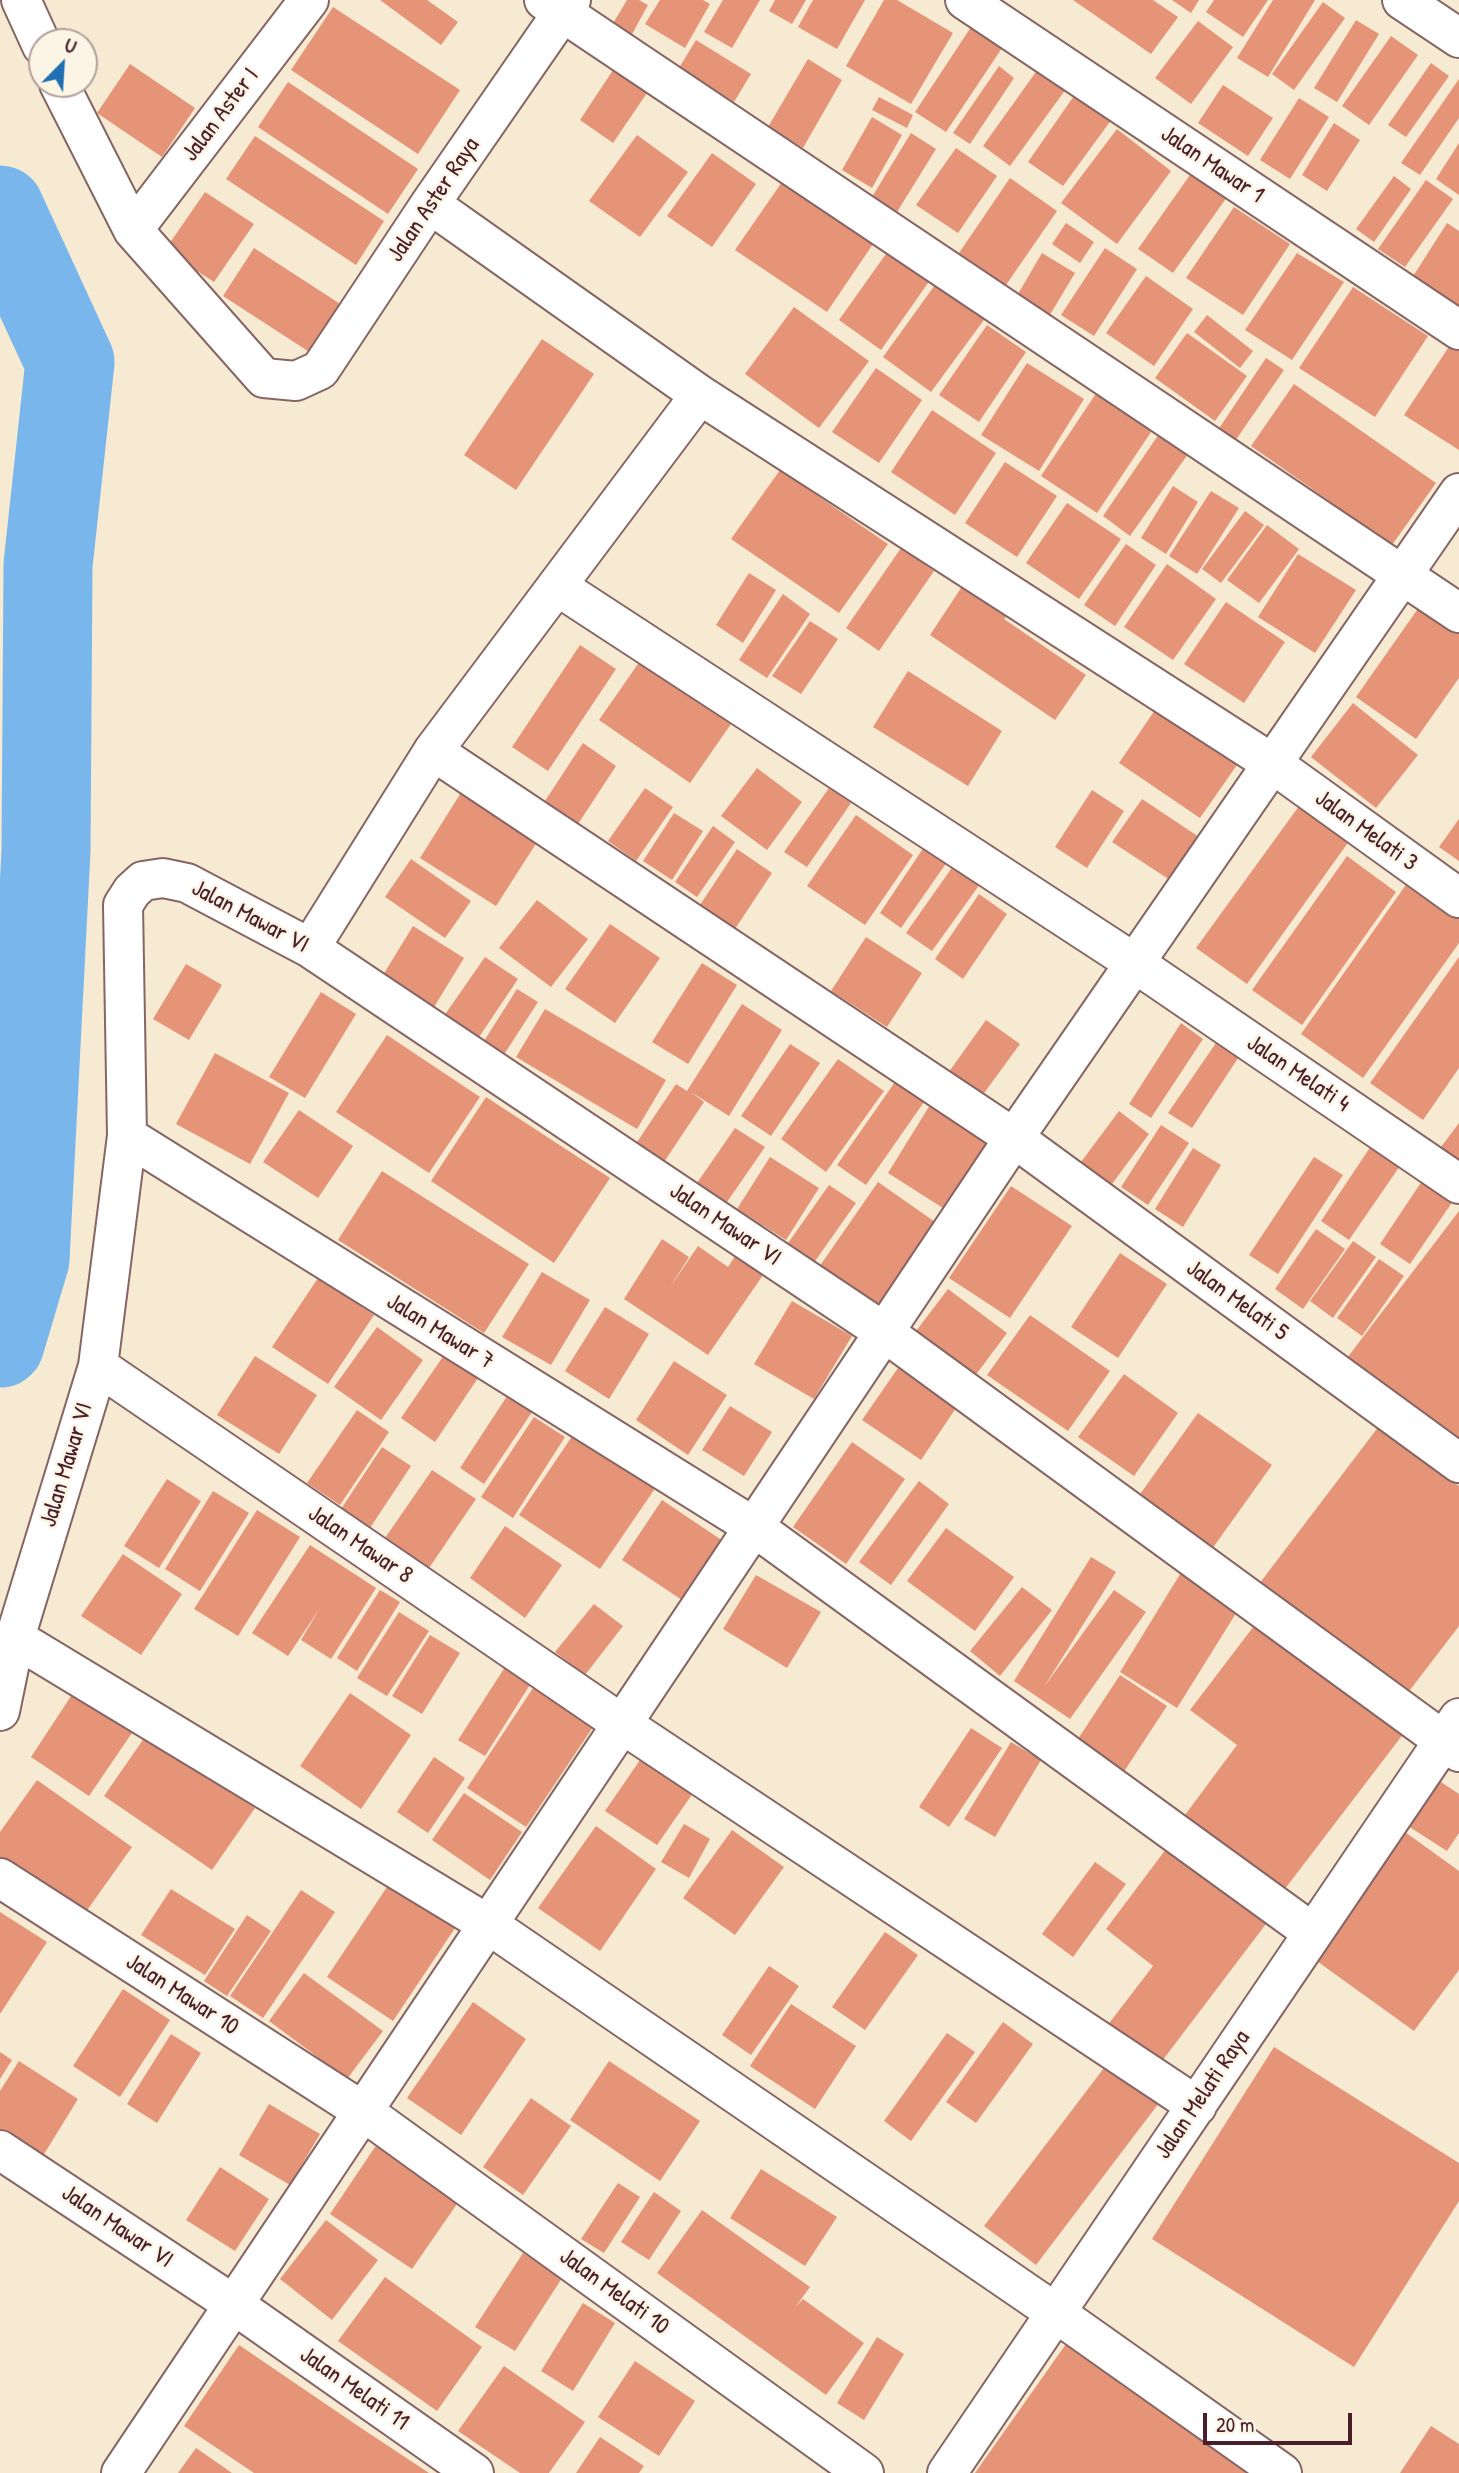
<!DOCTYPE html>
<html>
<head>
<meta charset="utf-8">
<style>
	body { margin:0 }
	#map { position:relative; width:1459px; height:2473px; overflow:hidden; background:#f6ead2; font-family:"Patrick Hand",sans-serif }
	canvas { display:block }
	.north { position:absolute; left:28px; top:28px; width:70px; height:70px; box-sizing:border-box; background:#fcf5e5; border:2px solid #b59f9b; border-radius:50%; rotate:24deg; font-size:19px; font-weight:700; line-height:28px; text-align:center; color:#4a1f2b }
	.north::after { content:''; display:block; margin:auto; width:24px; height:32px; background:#1f6fb2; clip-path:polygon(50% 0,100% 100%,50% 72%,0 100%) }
	.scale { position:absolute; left:1203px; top:2413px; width:149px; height:32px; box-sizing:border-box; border:4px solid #4a1f2b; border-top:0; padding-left:9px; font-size:21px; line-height:24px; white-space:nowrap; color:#4a1f2b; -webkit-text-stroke:5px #fcf5e5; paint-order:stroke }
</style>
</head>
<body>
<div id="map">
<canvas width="1459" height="2473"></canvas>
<div class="north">U</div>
<div class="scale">20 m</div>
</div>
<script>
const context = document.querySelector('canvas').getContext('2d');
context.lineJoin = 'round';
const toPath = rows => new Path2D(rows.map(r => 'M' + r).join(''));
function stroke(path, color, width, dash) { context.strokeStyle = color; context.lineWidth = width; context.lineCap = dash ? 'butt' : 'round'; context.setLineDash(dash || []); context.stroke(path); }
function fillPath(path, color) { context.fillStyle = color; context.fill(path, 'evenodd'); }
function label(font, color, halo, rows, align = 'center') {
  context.font = font + ' "Patrick Hand",sans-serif'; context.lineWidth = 5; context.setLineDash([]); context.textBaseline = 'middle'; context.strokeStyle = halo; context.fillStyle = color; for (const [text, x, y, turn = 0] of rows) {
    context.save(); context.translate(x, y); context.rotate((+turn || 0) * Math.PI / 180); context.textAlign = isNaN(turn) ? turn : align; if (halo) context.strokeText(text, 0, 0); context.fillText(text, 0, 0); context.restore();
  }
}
stroke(toPath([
	[0,210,70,362,48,565,46,851,25,1259,0,1343]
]), '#79b6ec', 89);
fillPath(toPath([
	[380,0,427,0,458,22,441,45],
	[627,0,639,0,648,5,631,36,612,25],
	[660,0,703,0,710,4,685,48,645,24],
	[723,0,760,0,732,48,704,32],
	[775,0,806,0,792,24,769,11],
	[813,0,865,0,837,49,798,27],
	[884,0,897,0,953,33,911,104,846,66],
	[1073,0,1153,0,1178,17,1151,54],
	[1172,0,1199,0,1191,13],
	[1214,0,1268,0,1243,37,1206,12],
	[1273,0,1315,0,1268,77,1237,58],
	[1323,2,1345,18,1294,90,1272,74],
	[333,7,460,90,418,154,291,70],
	[1356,20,1379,34,1337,102,1314,88],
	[1198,21,1233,47,1191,104,1155,78],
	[973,24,1004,45,946,132,915,112],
	[1391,36,1418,55,1369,125,1342,106],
	[696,40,751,74,734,102,679,68],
	[808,59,842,80,803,148,768,127],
	[1431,63,1449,76,1406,137,1388,125],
	[130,64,195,108,162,157,97,113],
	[617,64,651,87,613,143,580,120],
	[999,66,1014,78,970,144,953,133],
	[1038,69,1066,89,1010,166,983,146],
	[1459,79,1459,118,1420,175,1401,163],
	[288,82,418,169,388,214,258,127],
	[1223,85,1273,118,1248,156,1198,123],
	[1076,93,1112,119,1063,186,1028,162],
	[879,97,913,115,907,128,872,110],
	[1299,98,1329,117,1290,179,1260,160],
	[872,117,902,135,872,188,842,170],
	[1334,123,1360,140,1327,191,1302,175],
	[1117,129,1171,171,1117,244,1061,203],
	[911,133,936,149,897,212,872,197],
	[637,135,688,172,640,237,589,201],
	[255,136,384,221,356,265,226,179],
	[1459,143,1459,195,1436,179],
	[956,148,997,176,958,233,916,205],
	[712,153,756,184,712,247,667,216],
	[1192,172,1227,197,1173,273,1138,249],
	[1394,176,1411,189,1374,242,1356,229],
	[1010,178,1057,211,1006,285,959,253],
	[1426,180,1453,199,1405,267,1378,249],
	[782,182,873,244,827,312,735,250],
	[205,192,254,224,214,282,165,250],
	[1234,207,1290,244,1243,315,1186,278],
	[1066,223,1094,242,1080,263,1052,244],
	[1447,223,1459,231,1459,308,1412,278],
	[893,244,935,273,881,350,839,320],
	[254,248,348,309,317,357,223,296],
	[1105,248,1137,269,1094,336,1061,315],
	[1042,253,1075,273,1048,318,1015,299],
	[1297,253,1344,282,1292,360,1245,330],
	[1146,276,1193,309,1154,366,1106,333],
	[940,278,989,313,931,392,883,357],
	[1353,287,1428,336,1375,417,1299,368],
	[794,307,869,361,819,428,745,374],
	[1207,315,1253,351,1240,368,1194,332],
	[987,325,1026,352,979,422,939,395],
	[1187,333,1247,376,1215,421,1155,378],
	[542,339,594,374,516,490,464,455],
	[1452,342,1459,346,1459,450,1404,415],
	[1266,358,1284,370,1233,444,1216,433],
	[1027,363,1084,399,1039,471,981,435],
	[876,368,922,400,879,463,832,432],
	[1294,384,1436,483,1392,545,1251,446],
	[1101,386,1157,423,1097,513,1041,476],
	[932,410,996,453,955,515,891,472],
	[1159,434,1188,454,1130,536,1103,516],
	[1005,462,1057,496,1017,557,965,523],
	[780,470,888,544,839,613,731,539],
	[1173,486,1198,502,1166,554,1141,538],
	[1211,491,1239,508,1197,574,1169,556],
	[1067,503,1121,539,1079,599,1026,563],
	[1245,511,1264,525,1221,583,1202,569],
	[1267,525,1299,549,1259,603,1227,580],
	[1126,544,1156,565,1115,626,1084,605],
	[901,548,934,571,879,651,846,628],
	[1298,554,1356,590,1315,653,1258,617],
	[1167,564,1216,599,1173,660,1124,627],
	[749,573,776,590,743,643,716,625],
	[963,585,1008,614,1004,619,1086,675,1055,720,930,635],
	[783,594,810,614,767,678,739,660],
	[1424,600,1459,624,1459,678,1416,739,1356,697],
	[1226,602,1285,642,1244,703,1184,664],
	[810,621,838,639,801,694,772,676],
	[580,645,616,669,548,771,512,747],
	[640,661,731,724,690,783,599,720],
	[908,671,1002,731,968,786,873,727],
	[1353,703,1418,755,1376,808,1311,757],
	[1157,707,1239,762,1200,818,1119,763],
	[583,743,616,766,578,824,545,801],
	[757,768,802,802,767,850,721,816],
	[645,788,673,807,636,861,608,841],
	[829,788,851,803,807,867,784,852],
	[1092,790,1124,811,1087,868,1055,847],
	[462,791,539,839,496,906,420,858],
	[1142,799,1199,837,1170,880,1112,842],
	[1302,802,1352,837,1247,984,1196,948],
	[674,813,703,831,672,880,643,861],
	[856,815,913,855,865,925,807,886],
	[1459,819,1459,861,1439,847],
	[713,826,735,842,697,897,675,882],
	[924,847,947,862,901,928,880,913],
	[737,849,772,873,735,929,700,905],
	[1347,856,1396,892,1302,1025,1252,990],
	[411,859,471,901,445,938,385,897],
	[958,859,985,877,932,951,906,933],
	[1410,879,1459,913,1459,943,1363,1078,1301,1034],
	[979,894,1007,914,963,979,935,959],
	[537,900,588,939,551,987,499,948],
	[610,924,660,958,615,1023,565,989],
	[413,926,464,958,431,1012,380,980],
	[866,937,922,973,887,1027,831,991],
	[485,957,518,979,471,1049,437,1026],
	[1459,957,1459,1068,1423,1120,1370,1083],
	[702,963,737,985,688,1064,652,1042],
	[186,964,222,985,189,1040,153,1019],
	[517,989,538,1002,505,1053,484,1041],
	[321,992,356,1014,305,1098,269,1077],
	[742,1004,782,1030,729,1116,691,1092,704,1102,658,1171,631,1151,676,1084,687,1091],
	[545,1009,666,1080,637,1129,516,1057],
	[986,1020,1020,1044,979,1100,946,1076],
	[1181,1023,1203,1039,1151,1118,1129,1104],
	[387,1035,480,1097,429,1173,336,1112],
	[1220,1037,1242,1052,1192,1128,1168,1113],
	[790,1044,820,1063,771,1136,741,1116],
	[215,1053,289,1093,250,1164,176,1124],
	[838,1059,884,1091,826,1172,781,1139],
	[895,1082,924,1102,866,1185,837,1165],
	[486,1097,610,1178,554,1263,431,1181],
	[930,1105,989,1142,946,1210,888,1173],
	[299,1110,353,1146,318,1198,263,1162],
	[1119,1111,1149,1134,1112,1184,1081,1162],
	[1459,1123,1459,1161,1441,1147],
	[1161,1125,1189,1143,1148,1205,1121,1187],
	[735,1128,765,1147,727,1202,697,1183],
	[1373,1143,1402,1163,1349,1240,1321,1221],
	[1193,1148,1221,1165,1183,1227,1155,1209],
	[770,1157,819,1188,786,1240,737,1209],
	[1314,1157,1343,1175,1278,1274,1249,1255],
	[382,1171,529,1264,484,1333,338,1240],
	[1422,1181,1453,1201,1410,1264,1380,1244],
	[878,1182,938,1224,877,1312,817,1270],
	[829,1185,856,1203,813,1264,786,1246],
	[1011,1186,1072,1226,1010,1318,949,1278],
	[1459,1211,1459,1442,1347,1358],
	[1316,1229,1345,1249,1303,1309,1275,1289],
	[662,1239,689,1257,669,1289,698,1246,728,1267,735,1256,763,1275,708,1355,624,1299],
	[1353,1241,1376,1257,1333,1318,1310,1301],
	[1120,1253,1167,1284,1118,1358,1071,1327],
	[1379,1259,1404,1276,1362,1336,1337,1318],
	[542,1272,590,1300,551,1365,502,1337],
	[318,1278,374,1315,328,1384,272,1347],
	[948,1289,1007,1333,972,1380,913,1335],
	[792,1301,852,1336,814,1399,754,1364],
	[605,1307,649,1334,609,1399,565,1371],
	[1030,1315,1110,1371,1068,1431,987,1375],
	[377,1327,423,1360,381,1420,334,1387],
	[444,1355,478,1378,435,1442,401,1418],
	[255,1356,317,1395,279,1454,217,1415],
	[674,1361,727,1395,688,1455,636,1420],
	[898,1368,956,1408,921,1460,862,1420],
	[1124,1374,1178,1413,1134,1476,1078,1437],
	[513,1387,538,1403,484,1484,460,1468],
	[730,1406,772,1432,744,1476,702,1450],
	[357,1410,389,1432,340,1505,307,1483],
	[1198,1413,1272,1465,1212,1549,1138,1497],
	[534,1417,565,1437,513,1518,481,1497],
	[1379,1426,1459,1486,1459,1626,1400,1703,1253,1592],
	[575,1432,656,1487,600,1569,519,1515],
	[852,1442,905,1479,846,1564,793,1527],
	[382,1447,411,1466,366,1534,337,1515],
	[432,1470,476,1499,427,1571,383,1541],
	[167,1479,201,1501,159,1568,124,1546],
	[919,1481,949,1504,891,1585,859,1562],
	[213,1491,249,1513,200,1591,165,1569],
	[662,1500,723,1541,682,1600,622,1560],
	[257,1510,300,1537,238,1636,194,1609],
	[505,1526,562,1565,525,1618,470,1578],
	[946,1528,1014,1577,975,1631,907,1581],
	[310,1545,376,1588,331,1659,301,1640,320,1608,288,1656,252,1633],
	[123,1554,182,1594,141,1655,81,1616],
	[1091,1557,1116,1572,1044,1687,1114,1590,1146,1612,1070,1719,1014,1681],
	[1185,1566,1243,1602,1177,1708,1120,1672],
	[756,1575,821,1612,787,1668,723,1629],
	[1022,1587,1052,1610,1000,1676,970,1651],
	[380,1590,400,1602,357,1671,337,1658],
	[594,1604,623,1626,585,1675,555,1652],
	[399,1612,429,1631,387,1696,357,1678],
	[1257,1622,1404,1733,1278,1898,1179,1823,1237,1745,1190,1710],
	[430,1635,460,1653,422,1714,392,1696],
	[507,1664,533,1680,485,1756,458,1740],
	[1120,1675,1167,1706,1123,1773,1076,1742],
	[77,1687,136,1727,89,1796,31,1757],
	[533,1688,593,1727,526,1827,467,1788],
	[350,1693,411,1735,361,1809,300,1766],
	[971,1728,1002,1748,949,1827,919,1807],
	[147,1734,255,1808,212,1870,104,1796],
	[1011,1742,1041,1760,995,1837,964,1819],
	[434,1757,465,1778,428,1833,397,1812],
	[642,1757,693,1793,657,1845,605,1811],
	[37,1780,132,1847,83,1916,0,1858,0,1832],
	[1438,1780,1459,1794,1459,1833,1447,1851,1408,1826],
	[464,1793,522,1832,490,1880,432,1840],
	[684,1824,710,1839,689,1878,661,1862],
	[596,1826,656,1869,600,1951,538,1908],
	[732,1830,784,1867,735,1935,683,1898],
	[1405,1832,1459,1871,1459,1970,1414,2031,1314,1959],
	[1172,1841,1272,1916,1159,2065,1107,2026,1153,1966,1106,1929],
	[1095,1862,1126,1884,1073,1957,1042,1934],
	[389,1884,455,1928,393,2021,327,1977],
	[171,1889,235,1929,205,1975,141,1935],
	[301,1890,335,1912,263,2018,230,1996],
	[0,1912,47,1942,0,2014],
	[247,1915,271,1931,227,1996,204,1981],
	[885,1932,918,1955,865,2030,832,2007],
	[769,1966,799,1986,751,2055,722,2035],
	[304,1973,383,2031,347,2079,269,2021],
	[123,1989,170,2020,120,2097,73,2066],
	[473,2002,526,2039,461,2135,407,2098],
	[791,2004,856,2046,815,2109,750,2066],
	[1003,2022,1033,2044,976,2123,946,2102],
	[947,2033,975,2052,911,2141,884,2121],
	[171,2034,201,2053,157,2123,127,2104],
	[1274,2047,1459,2163,1459,2201,1354,2367,1152,2239],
	[0,2052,12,2060,0,2079],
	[1110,2060,1162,2099,1036,2265,984,2226],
	[19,2061,78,2099,41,2159,0,2133,0,2091],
	[609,2061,700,2121,660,2181,570,2120],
	[531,2098,571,2126,523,2195,483,2167],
	[269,2104,320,2134,290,2185,239,2155],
	[377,2144,459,2201,412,2269,330,2214],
	[220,2167,269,2199,235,2251,186,2220],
	[761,2169,837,2217,805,2266,730,2218],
	[618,2183,640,2197,604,2253,581,2239],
	[654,2192,681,2211,649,2260,621,2242],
	[702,2210,810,2287,796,2306,803,2299,864,2343,826,2395,657,2273],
	[326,2220,378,2260,332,2320,280,2279],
	[523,2253,562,2278,515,2351,475,2327],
	[385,2277,482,2347,437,2411,338,2341],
	[583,2303,615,2323,573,2391,541,2371],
	[877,2337,904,2354,864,2420,837,2403],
	[1066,2344,1251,2473,975,2473],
	[239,2345,358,2426,429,2473,254,2473,184,2426],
	[635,2361,695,2401,659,2456,598,2417],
	[504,2366,585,2422,549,2473,520,2473,458,2431],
	[1431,2426,1459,2444,1459,2473,1400,2473],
	[600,2437,644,2466,639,2473,576,2473],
	[196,2448,232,2473,178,2473]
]), '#e59478');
const street = toPath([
	[21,0,42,46],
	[544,0,1459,613],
	[965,0,1459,330],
	[1402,0,1459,38],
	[59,84,133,230,264,378,296,381,320,370,430,204,571,0],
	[430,204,700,395,1273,764,1459,898],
	[133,230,309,0],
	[557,586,1136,964,1459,1184],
	[433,751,1014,1138,1459,1463],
	[310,948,433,751,700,395],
	[127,1136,754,1527,1313,1933],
	[98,1366,622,1724,1197,2106],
	[15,1638,489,1925,1056,2313,1282,2473],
	[0,1711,15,1638,98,1366,127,1136,123,905,132,891,143,881,163,878,187,883,310,948,884,1332,1459,1752],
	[0,1878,364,2112,864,2473],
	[0,2150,233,2304,474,2473],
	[121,2473,1014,1138,1459,493],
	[947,2473,1459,1718]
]);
stroke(street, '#866665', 42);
stroke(street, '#fff', 38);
label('24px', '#4a1f2b', '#fcf5e5', [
	["Jalan Aster I",221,115,-53],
	["Jalan Mawar 1",1212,165,34],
	["Jalan Aster Raya",434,200,-56],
	["Jalan Melati 3",1366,831,36],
	["Jalan Mawar VI",250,917,28],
	["Jalan Melati 4",1298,1074,34],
	["Jalan Mawar VI",725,1225,34],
	["Jalan Melati 5",1237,1301,36],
	["Jalan Mawar 7",440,1332,32],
	["Jalan Mawar VI",67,1465,-73],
	["Jalan Mawar 8",360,1545,34],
	["Jalan Mawar 10",182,1995,33],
	["Jalan Melati Raya",1203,2095,-56],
	["Jalan Mawar VI",117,2227,34],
	["Jalan Melati 10",614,2292,36],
	["Jalan Melati 11",354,2389,35]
]);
</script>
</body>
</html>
